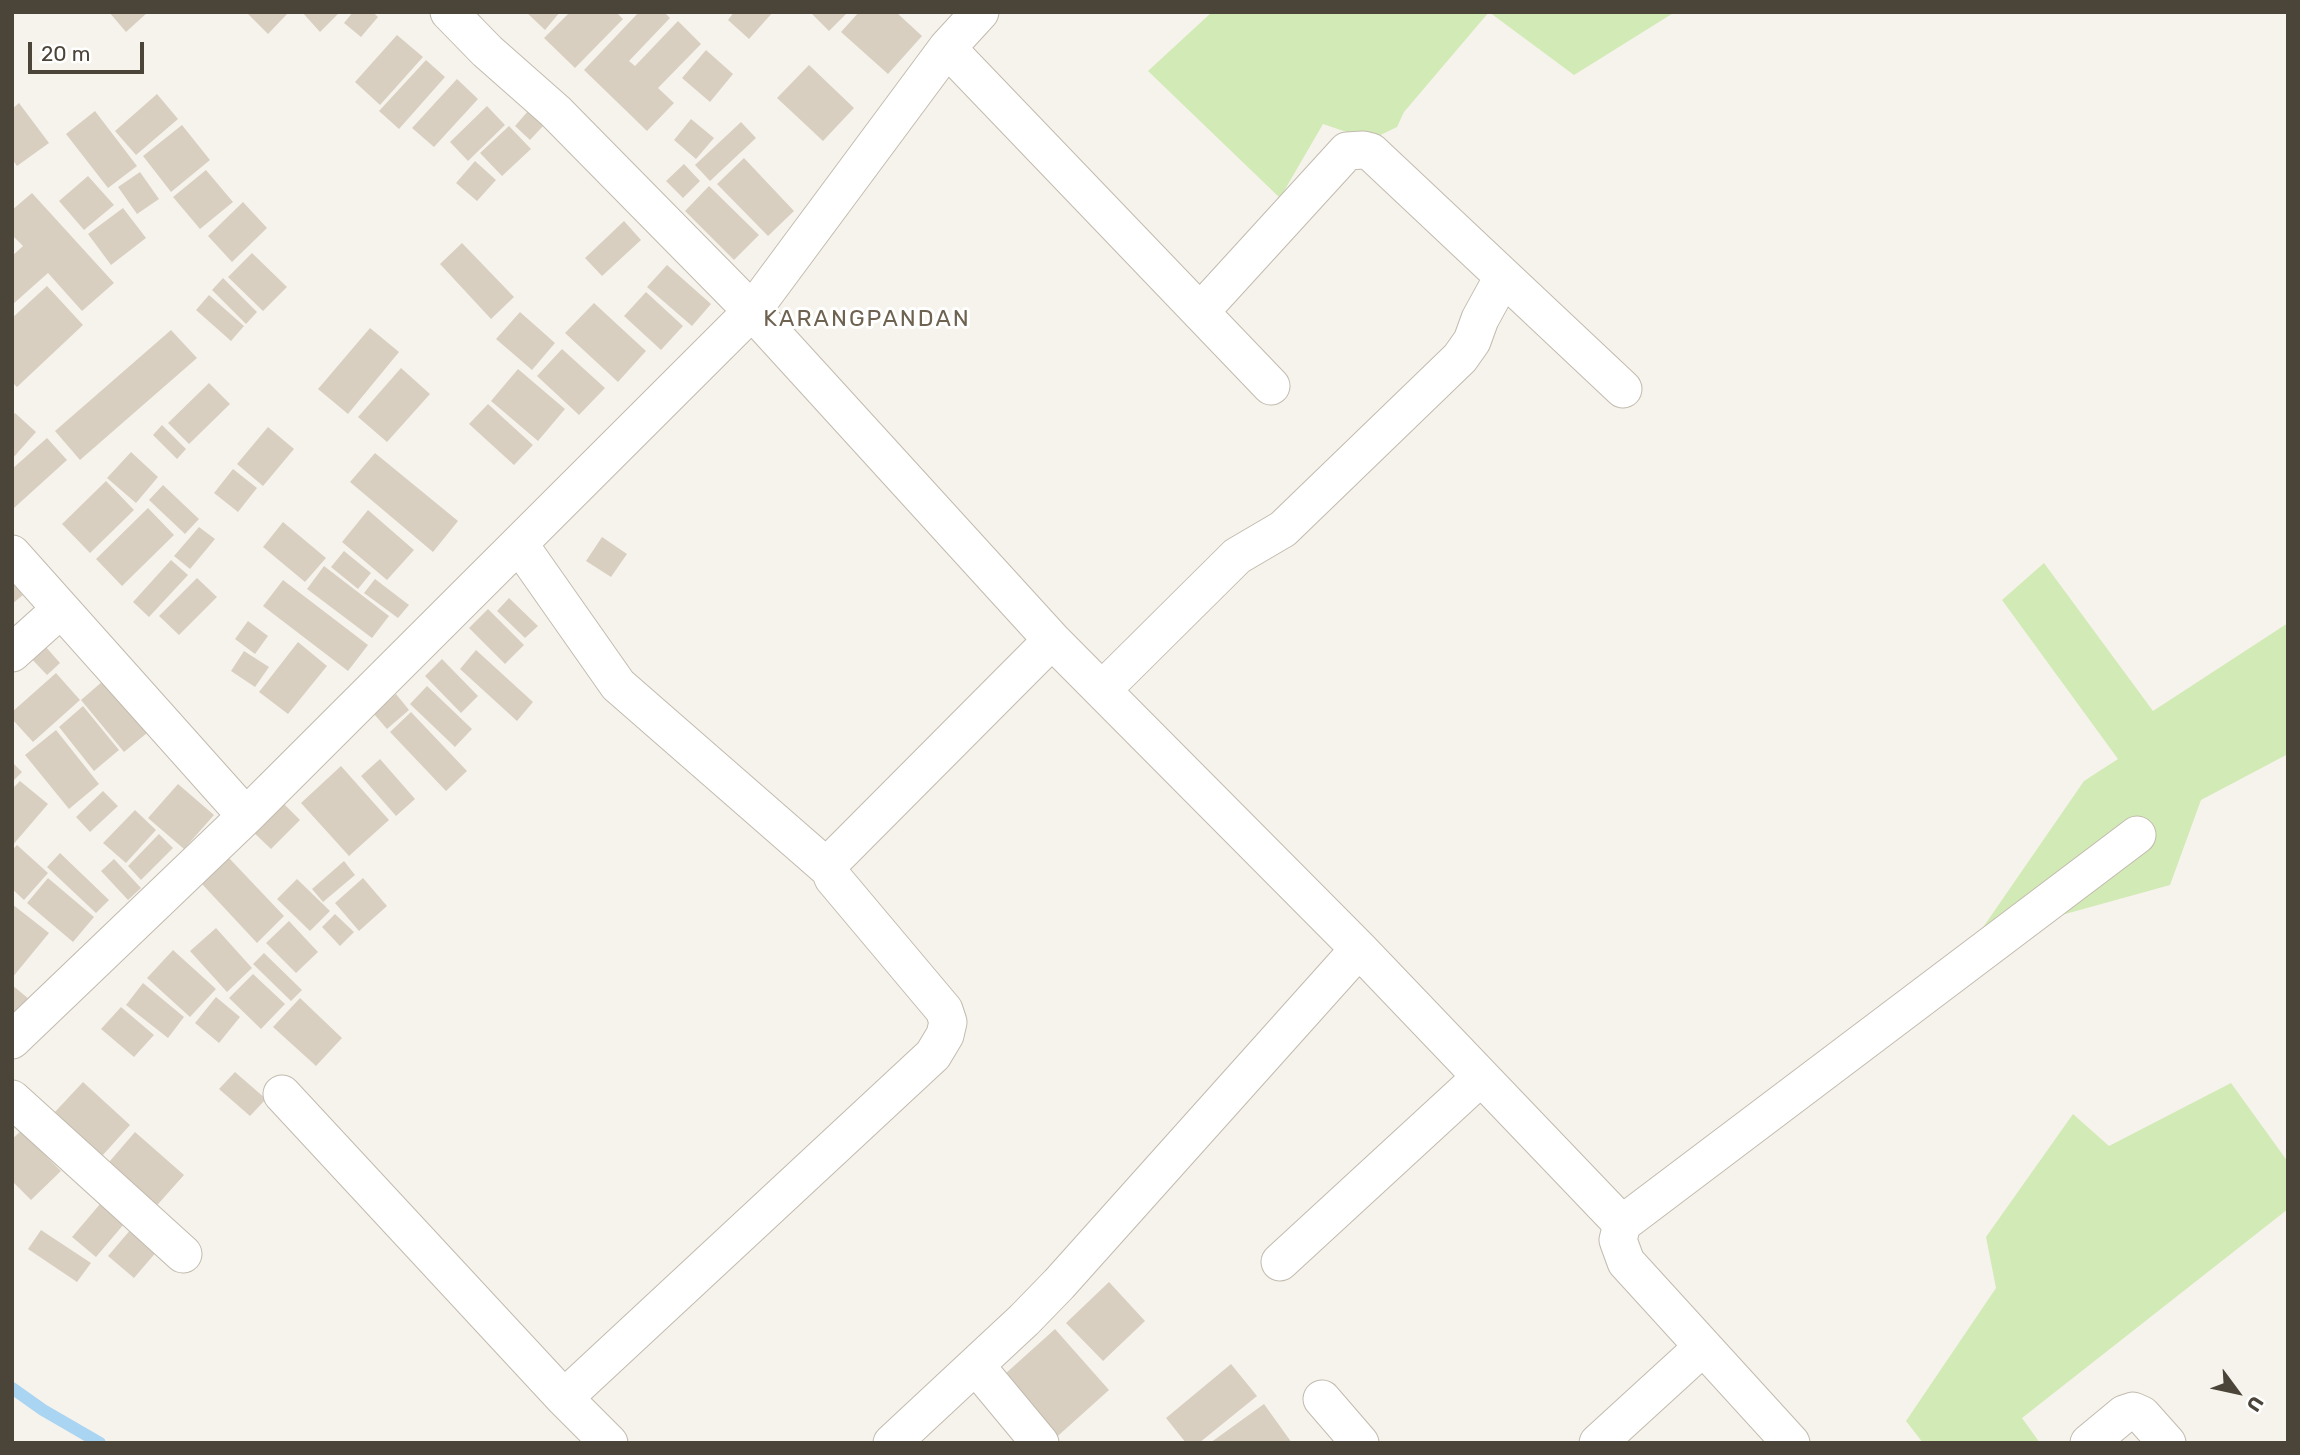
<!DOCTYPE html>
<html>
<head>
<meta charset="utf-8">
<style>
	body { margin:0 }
	#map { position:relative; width:2300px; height:1455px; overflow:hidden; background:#f6f3ec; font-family:Rubik,sans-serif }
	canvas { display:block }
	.frame { position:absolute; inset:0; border:14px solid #4b4439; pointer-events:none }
	.north { position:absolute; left:2202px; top:1357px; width:70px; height:70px; -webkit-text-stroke:5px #fff; paint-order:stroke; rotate:123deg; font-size:19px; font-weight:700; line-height:28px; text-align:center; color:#4b4439 }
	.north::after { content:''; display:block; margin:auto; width:24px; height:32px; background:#4b4439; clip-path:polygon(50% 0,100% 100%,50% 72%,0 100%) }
	.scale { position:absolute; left:28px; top:42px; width:116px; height:32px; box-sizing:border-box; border:4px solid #4b4439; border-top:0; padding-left:9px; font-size:21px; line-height:24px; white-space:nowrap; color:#4b4439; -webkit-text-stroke:5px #fff; paint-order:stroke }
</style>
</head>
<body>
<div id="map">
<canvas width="2300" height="1455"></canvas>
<div class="frame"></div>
<div class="north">U</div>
<div class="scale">20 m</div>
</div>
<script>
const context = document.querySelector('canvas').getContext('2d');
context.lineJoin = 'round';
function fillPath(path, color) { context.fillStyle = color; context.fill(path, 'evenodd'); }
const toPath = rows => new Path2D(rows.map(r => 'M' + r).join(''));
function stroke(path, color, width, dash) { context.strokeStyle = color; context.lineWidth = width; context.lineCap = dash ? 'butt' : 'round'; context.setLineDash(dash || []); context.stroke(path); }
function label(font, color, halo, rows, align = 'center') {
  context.font = font + ' Rubik,sans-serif'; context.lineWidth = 6; context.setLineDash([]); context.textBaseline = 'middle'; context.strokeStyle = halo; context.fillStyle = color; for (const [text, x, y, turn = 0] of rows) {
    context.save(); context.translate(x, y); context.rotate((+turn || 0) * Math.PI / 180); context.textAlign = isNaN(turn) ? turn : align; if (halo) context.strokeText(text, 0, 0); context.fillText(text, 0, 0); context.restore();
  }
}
fillPath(toPath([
	[1212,12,1489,12,1404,112,1397,127,1370,140,1323,124,1280,198,1148,71],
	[1489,12,1675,12,1574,75],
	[2044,563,2153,711,2288,623,2288,754,2201,800,2170,885,1975,939,2084,781,2118,759,2002,600],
	[2231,1083,2288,1162,2288,1209,2022,1418,2040,1443,1923,1443,1906,1421,1996,1288,1986,1237,2073,1114,2109,1146]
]), '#d2eab5');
stroke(toPath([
	[12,1388,43,1410,100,1443]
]), '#a9d4f2', 12);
fillPath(toPath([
	[109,12,148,12,126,32],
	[246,12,289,12,268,34],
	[302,12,340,12,320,32],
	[353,12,373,12,378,17,361,37,344,23],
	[526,12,560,12,545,30],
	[570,12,616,12,623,19,575,68,544,38],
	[639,12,664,12,670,18,629,61,635,66,678,21,701,44,658,88,674,103,647,131,584,70],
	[734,12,773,12,749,39,728,20],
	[810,12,848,12,829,31],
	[859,12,896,12,922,36,888,74,841,32],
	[397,35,423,57,380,105,355,82],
	[706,50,733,74,710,102,682,78],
	[426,60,445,77,399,129,379,111],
	[809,65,854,108,823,141,777,98],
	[457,79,478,99,434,147,412,128],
	[157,94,178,119,136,155,115,131],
	[19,103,49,143,17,166,12,159,12,109],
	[487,106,505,125,468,161,450,142],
	[529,110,544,125,530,140,515,126],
	[95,111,137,166,108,188,66,134],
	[691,119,714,138,696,159,674,140],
	[741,122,756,138,710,181,695,165],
	[182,125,210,160,171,192,143,156],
	[509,126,531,149,502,176,480,153],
	[744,158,794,211,768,236,717,184],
	[475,161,496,180,477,201,456,183],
	[684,164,700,181,683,198,666,181],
	[206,170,233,202,200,229,173,197],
	[140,172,159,199,137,214,118,187],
	[88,176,114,205,84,230,59,201],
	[709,186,759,235,734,260,685,211],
	[32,193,114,283,82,311,48,273,12,305,12,256,23,246,12,235,12,210],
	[243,202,267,228,232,262,208,236],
	[123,208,146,238,111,265,88,234],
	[624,221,641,240,602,276,585,258],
	[462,243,514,297,491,319,440,264],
	[252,253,287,287,263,311,228,277],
	[667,265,711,304,692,326,647,287],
	[223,278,257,312,246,324,212,290],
	[47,286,83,325,17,387,12,382,12,318],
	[646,292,683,326,661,350,624,316],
	[209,295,244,326,231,341,196,310],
	[594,303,646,351,618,382,565,333],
	[520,312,555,343,532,370,496,339],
	[370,328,399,352,348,414,318,389],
	[171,330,197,358,80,460,55,431],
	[562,349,605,388,579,415,537,376],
	[401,368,430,394,387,442,358,417],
	[518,369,565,409,538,441,491,401],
	[209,383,230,404,189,444,168,423],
	[488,404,533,445,514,465,469,424],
	[15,413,36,432,12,459,12,416],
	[162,425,186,449,177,459,153,435],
	[268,427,294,449,263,486,237,464],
	[47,438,67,460,14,508,12,469],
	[131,452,158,477,136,503,107,478],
	[375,453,458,521,433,552,350,482],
	[233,469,257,488,238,512,214,493],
	[106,481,134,510,90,553,62,524],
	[163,485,199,519,185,534,149,500],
	[148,508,174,535,122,586,96,559],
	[368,510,414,550,387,580,342,542],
	[283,522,326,558,305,582,263,547],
	[199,527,215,539,190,569,174,556],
	[602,537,627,554,611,577,586,561],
	[344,551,371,573,358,589,331,567],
	[171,560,188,575,149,617,133,602],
	[324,566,389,616,372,638,307,589],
	[197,578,217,597,179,635,159,616],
	[375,579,409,605,398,618,364,593],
	[283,580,368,645,348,671,263,606],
	[12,581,23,595,12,604],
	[509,598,538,626,525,638,497,611],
	[488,609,524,645,505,664,469,628],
	[248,621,268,636,255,654,235,639],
	[38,638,60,663,47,675,24,651],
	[298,642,327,666,288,714,259,692],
	[476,650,533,702,517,721,460,669],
	[244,651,269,667,255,687,231,671],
	[442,659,478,696,461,713,425,676],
	[56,673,80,700,33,742,12,719,12,712],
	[103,681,147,733,124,752,81,700],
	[427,686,472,729,455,747,410,704],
	[396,694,409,710,387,729,374,714],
	[83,706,119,750,94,771,59,727],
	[411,712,467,771,446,791,390,732],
	[56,730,99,784,69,809,25,755],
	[380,759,415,799,396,816,361,776],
	[12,762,22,772,12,782],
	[341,766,389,820,349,856,301,803],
	[20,781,48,804,12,846,12,789],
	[178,784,214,815,184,849,148,818],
	[103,791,118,806,90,832,76,817],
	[279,799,300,820,271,849,250,829],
	[135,810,156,830,126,863,103,843],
	[159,834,173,848,141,880,128,866],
	[17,845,48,873,24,900,12,889,12,850],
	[60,853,109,900,96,913,47,867],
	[229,858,284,916,257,943,202,884],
	[114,859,141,888,128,900,101,871],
	[344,861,355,875,323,902,312,889],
	[48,878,94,917,73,942,27,903],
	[363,878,387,906,359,931,335,903],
	[297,879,330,911,310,931,277,899],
	[12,904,49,933,12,978],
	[335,914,354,932,340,946,322,927],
	[289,921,318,952,296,973,266,943],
	[216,928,252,968,227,992,190,951],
	[173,950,216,989,190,1017,147,978],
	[264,953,302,990,291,1001,253,964],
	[253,974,285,1004,261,1029,229,998],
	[143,983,184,1017,168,1038,126,1005],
	[12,985,29,999,12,1019],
	[216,997,240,1017,219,1043,195,1023],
	[300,998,342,1038,316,1066,273,1027],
	[121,1007,154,1035,134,1057,101,1029],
	[235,1072,266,1099,250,1116,219,1089],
	[83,1082,130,1125,102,1156,54,1113],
	[21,1131,61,1171,31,1200,12,1181,12,1139],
	[135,1132,184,1175,151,1212,103,1169],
	[100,1204,124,1224,96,1257,72,1237],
	[132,1228,158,1250,134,1278,108,1256],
	[41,1230,91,1263,77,1282,28,1249],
	[1109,1282,1145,1321,1103,1361,1066,1323],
	[1055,1329,1109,1390,1050,1443,995,1383],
	[1231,1364,1257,1396,1199,1443,1186,1443,1166,1418],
	[1264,1404,1292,1443,1210,1443]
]), '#d8cfc1');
const minor = toPath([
	[449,12,487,51,555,111,752,311,1052,640,1359,949,1622,1224,1618,1240,1626,1262,1791,1443],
	[947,48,1271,386],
	[1200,312,1347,151,1363,150,1371,152,1623,389],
	[519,544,618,685,830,870],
	[12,554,246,816],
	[12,653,61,609],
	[1102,690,1237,556,1283,529,1460,358,1472,341,1480,319,1503,277],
	[12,1040,246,816,752,311,947,48,980,12],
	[282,1094,564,1398,609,1443],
	[12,1099,183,1254],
	[1622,1224,2137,835],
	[1280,1262,1481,1077],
	[976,1366,1040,1443],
	[564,1398,933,1055,945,1035,948,1022,944,1010,833,878,830,870,834,859,1052,640],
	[1322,1399,1360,1443],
	[892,1443,1024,1320,1059,1284,1359,949],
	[1598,1443,1703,1347],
	[2089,1443,2124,1414,2133,1411,2142,1415,2167,1443]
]);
stroke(minor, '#c2bbae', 39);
stroke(minor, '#fff', 37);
context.letterSpacing = '2px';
label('23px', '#6e6250', '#fff', [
	["KARANGPANDAN",867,319]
]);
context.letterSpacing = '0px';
</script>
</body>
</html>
